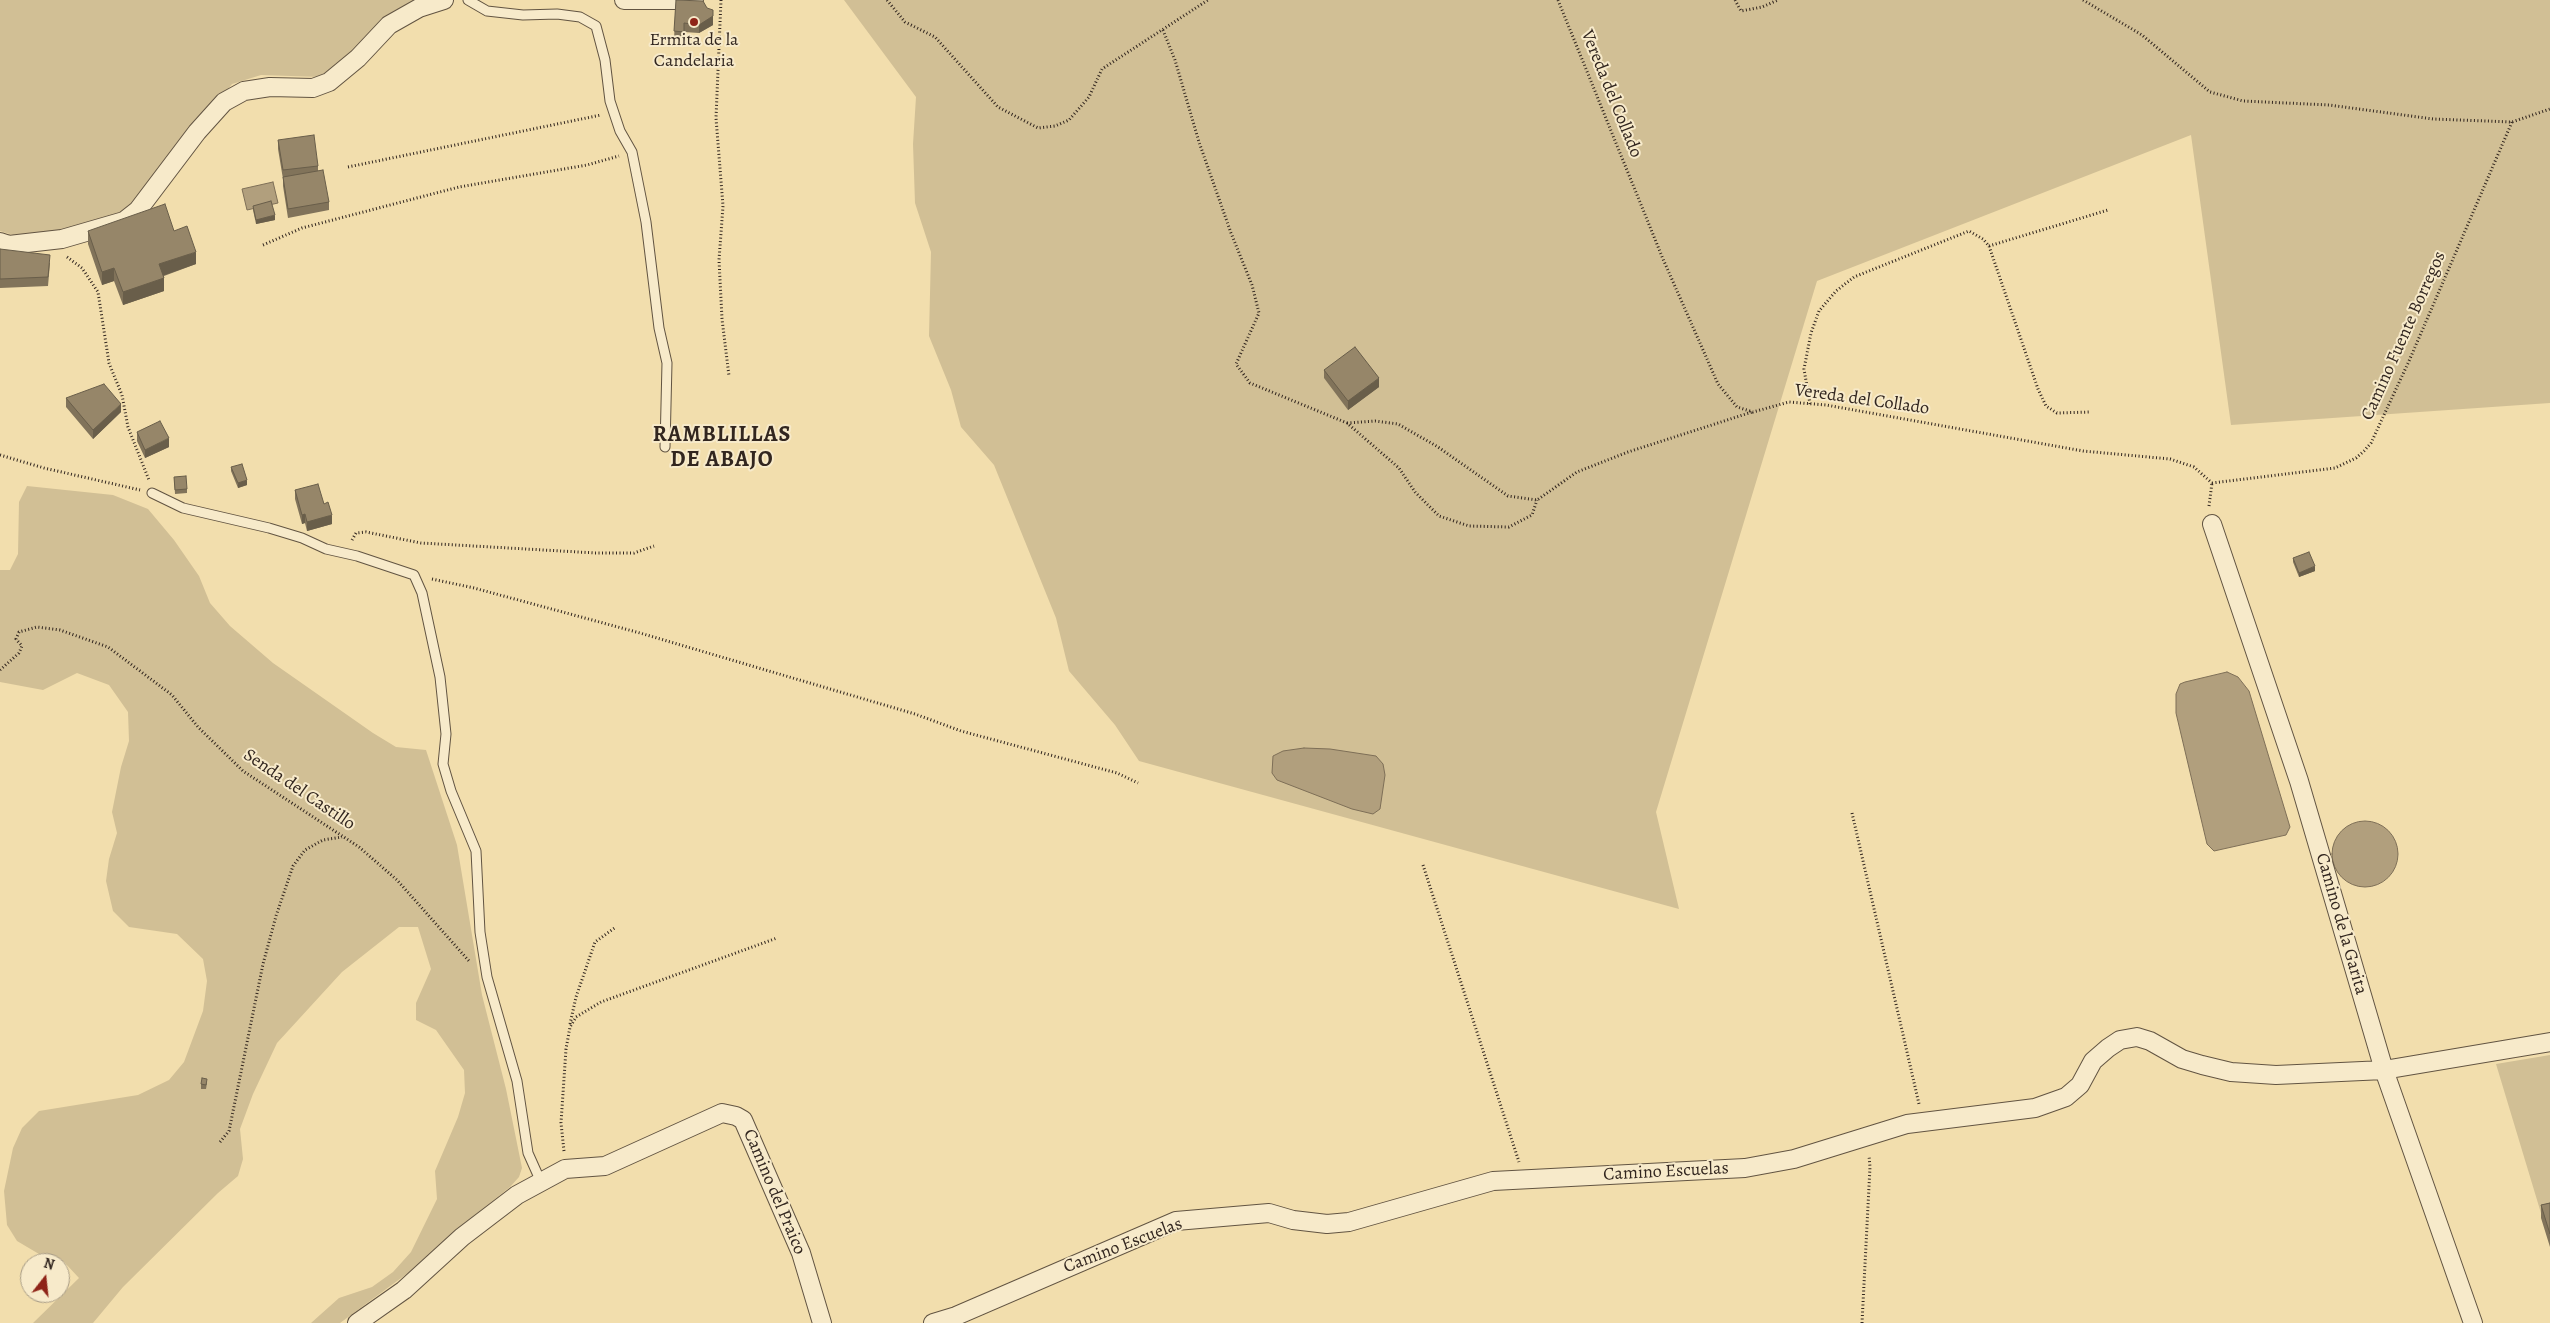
<!DOCTYPE html>
<html>
<head>
<meta charset="utf-8">
<style>
	body { margin:0 }
	#map { position:relative; width:2550px; height:1323px; overflow:hidden; background:#f2dead; font-family:Alegreya,serif }
	canvas { display:block }
	.north { position:absolute; left:20px; top:1253px; width:50px; height:50px; box-sizing:border-box; background:#f7eaca; border:1px solid #a89c86; border-radius:50%; rotate:16deg; font-size:14px; font-weight:700; line-height:20px; text-align:center; color:#32261f }
	.north::after { content:''; display:block; margin:auto; width:18px; height:22px; background:#8f2418; clip-path:polygon(50% 0,100% 100%,50% 72%,0 100%) }
</style>
</head>
<body>
<div id="map">
<canvas width="2550" height="1323"></canvas>
<div class="north">N</div>
</div>
<script>
const context = document.querySelector('canvas').getContext('2d');
context.lineJoin = 'round';
function fillPath(path, color) { context.fillStyle = color; context.fill(path, 'evenodd'); }
const toPath = rows => new Path2D(rows.map(r => 'M' + r).join(''));
function stroke(path, color, width, dash) { context.strokeStyle = color; context.lineWidth = width; context.lineCap = dash ? 'butt' : 'round'; context.setLineDash(dash || []); context.stroke(path); }
function label(font, color, halo, rows, align = 'center') {
  context.font = font + ' Alegreya,serif'; context.lineWidth = 4; context.setLineDash([]); context.textBaseline = 'middle'; context.strokeStyle = halo; context.fillStyle = color; for (const [text, x, y, turn = 0] of rows) {
    context.save(); context.translate(x, y); context.rotate((+turn || 0) * Math.PI / 180); context.textAlign = isNaN(turn) ? turn : align; if (halo) context.strokeText(text, 0, 0); context.fillText(text, 0, 0); context.restore();
  }
}
fillPath(toPath([
	[0,0,420,0,403,8,320,77,261,75,232,84,134,206,119,216,50,233,13,235,0,231],
	[844,0,2550,0,2550,403,2231,425,2191,135,1817,281,1656,812,1679,909,1139,761,1115,725,1069,671,1056,618,994,465,961,427,951,390,929,336,931,252,915,203,913,144,916,97],
	[27,486,113,495,148,509,174,540,199,576,210,603,230,626,273,663,373,733,396,747,426,750,457,845,482,995,506,1089,522,1168,519,1177,510,1187,475,1215,412,1270,340,1323,311,1323,339,1298,372,1287,393,1272,411,1252,437,1199,435,1171,458,1117,465,1093,464,1070,436,1030,416,1020,416,1003,431,969,418,927,399,927,342,972,277,1043,253,1094,240,1129,243,1159,238,1176,218,1193,123,1287,93,1323,33,1323,79,1278,65,1263,39,1254,17,1241,7,1225,4,1191,13,1148,22,1128,39,1111,138,1095,169,1080,184,1062,203,1011,207,981,203,959,177,934,129,927,113,911,106,881,109,859,117,833,112,812,121,767,129,741,128,712,109,685,77,673,43,690,0,682,0,570,10,570,18,554,19,502],
	[2550,1055,2550,1243,2496,1064]
]), '#d1bf95');
const water = toPath([
	[273,182,278,203,247,210,242,189,273,182],
	[2227,672,2238,677,2249,691,2290,827,2286,835,2214,851,2207,844,2176,713,2176,694,2180,684,2185,682,2227,672],
	[1304,748,1330,749,1376,756,1383,764,1385,775,1380,809,1373,814,1352,809,1277,780,1272,773,1273,756,1283,751,1304,748],
	'2332 854a33 33 0 1 1 66 0a33 33 0 1 1-66 0Z'
]);
fillPath(water, '#b19f7d');
stroke(water, '#7e6f57', 1);
const service = toPath([
	[468,0,487,11,523,15,557,14,580,17,596,26,605,60,610,101,620,131,632,152,646,222,659,328,667,363,665,447],
	[152,493,183,508,269,528,302,538,326,549,357,556,414,575,422,593,440,677,446,734,443,764,451,791,476,851,480,932,487,977,517,1081,528,1153,541,1182]
]);
const minor = toPath([
	[624,0,694,0],
	[0,242,9,245,62,239,124,221,138,210,197,132,224,102,244,91,270,87,313,88,329,82,358,58,389,25,419,8,444,0],
	[2212,524,2299,781,2384,1070,2473,1323],
	[357,1323,404,1290,462,1237,517,1195,565,1169,605,1166,722,1113,736,1116,743,1120,801,1253,822,1323],
	[933,1323,956,1316,1176,1221,1269,1213,1293,1220,1327,1224,1349,1222,1493,1181,1745,1168,1794,1159,1907,1124,2035,1108,2066,1097,2080,1085,2093,1061,2108,1048,2120,1040,2137,1037,2150,1041,2182,1059,2202,1065,2231,1072,2276,1075,2384,1070,2550,1042]
]);
stroke(service, '#625442', 11);
stroke(minor, '#625442', 20);
stroke(toPath([
	[721,0,716,118,723,206,719,260,722,319,729,376],
	[887,0,905,22,935,37,998,107,1038,128,1055,126,1069,120,1089,97,1102,69,1208,0],
	[1558,0,1663,259,1718,384,1737,407,1753,412,1789,402,1826,405,2083,451,2170,459,2194,467,2212,483],
	[1735,0,1741,11,1762,7,1778,0],
	[2083,0,2142,35,2210,92,2243,101,2329,105,2433,119,2512,122,2550,109],
	[1163,30,1175,60,1199,142,1231,233,1252,285,1259,313,1236,364,1250,383,1347,423,1399,468,1415,492,1439,516,1469,526,1509,527,1532,515,1537,500],
	[348,167,601,115],
	[263,245,302,228,459,187,587,165,619,156],
	[1989,246,2108,210],
	[67,257,82,268,98,292,109,363,122,395,128,427,149,480],
	[1810,404,1804,369,1811,333,1819,311,1836,291,1854,277,1969,231,1983,239,1989,246,2038,389,2046,406,2057,413,2090,412],
	[1347,423,1375,421,1398,424,1438,447,1508,496,1537,500,1577,472,1628,452,1752,412],
	[0,455,44,468,140,490],
	[2212,483,2335,468,2356,458,2364,451,2371,443,2409,361,2512,122],
	[2209,506,2212,483],
	[352,540,356,533,366,532,421,543,596,553,634,553,654,546],
	[432,579,474,588,640,633,915,714,961,731,1117,773,1138,783],
	[0,670,19,653,22,646,16,639,19,632,37,627,60,630,108,647,172,695,198,727,243,771,359,847,397,880,469,961],
	[1852,813,1919,1104],
	[1423,865,1519,1162],
	[570,1024,576,997,595,942,616,927],
	[220,1142,229,1131,263,964,276,916,293,866,305,850,323,840,342,837],
	[564,1151,561,1123,566,1049,570,1027,576,1017,601,1002,777,938],
	[1862,1323,1870,1167,1869,1156]
]), '#32261f', 3, [1, 2.5]);
stroke(service, '#f7eaca', 9);
stroke(minor, '#f7eaca', 18);
fillPath(toPath([
	[676,0,713,25,699,33,684,32,684,40,674,39],
	[278,140,318,166,318,170,329,202,329,210,288,218,283,186,283,179,278,149],
	[253,206,275,220,256,224,253,210],
	[88,231,174,231,196,264,164,276,164,291,123,305,114,281,102,285,88,244],
	[0,249,50,263,48,286,0,288],
	[1324,370,1379,387,1348,410,1324,378],
	[66,398,121,412,93,439,66,407],
	[137,432,169,447,145,458,137,441],
	[231,467,247,485,238,488,231,471],
	[174,477,187,489,187,493,175,494],
	[295,490,324,504,332,524,307,531,305,523,302,524,295,499],
	[2293,558,2315,571,2299,577,2293,562],
	[207,1083,206,1089,201,1089,201,1084],
	[2550,1203,2550,1247,2541,1218,2541,1205]
]), '#81735a');
fillPath(toPath([
	[713,10,713,25,699,33,699,25],
	[275,215,275,220,256,224,256,220],
	[196,252,196,264,159,277,159,264],
	[114,268,114,281,102,285,102,272],
	[164,278,164,291,123,305,123,292],
	[1379,378,1379,387,1348,410,1348,401],
	[121,404,121,412,93,439,93,430],
	[169,438,169,447,145,458,145,450],
	[247,480,247,485,238,488,238,483],
	[305,514,305,523,302,524,302,515],
	[332,515,332,524,307,531,307,522],
	[2315,566,2315,571,2299,577,2299,573]
]), '#695e4a');
const building = toPath([
	[676,0,703,1,707,8,713,10,713,16,699,25,684,23,684,32,674,31,676,0],
	[314,135,318,166,283,170,278,140,314,135],
	[323,170,329,202,288,209,283,177,323,170],
	[271,201,275,215,256,220,253,206,271,201],
	[165,204,174,231,187,226,196,252,159,264,164,278,123,292,114,268,102,272,88,231,165,204],
	[0,249,50,255,48,277,0,279,0,249],
	[1355,347,1379,378,1348,401,1324,370,1355,347],
	[104,384,121,404,93,430,66,398,104,384],
	[160,421,169,438,145,450,137,432,160,421],
	[242,464,247,480,238,483,231,467,242,464],
	[186,476,187,489,175,490,174,477,186,476],
	[318,484,324,504,328,502,332,515,307,522,305,514,302,515,295,490,318,484],
	[2309,552,2315,566,2299,573,2293,558,2309,552],
	[202,1078,207,1079,206,1085,201,1084,202,1078],
	[2550,1203,2550,1234,2541,1205,2550,1203]
]);
fillPath(building, '#968669');
stroke(building, '#695e4a', 1);
for (const [x, y, r, color] of [
	[694,22,5,"#8f2418"]
]) { const dot = new Path2D(); dot.arc(x, y, r, 0, 2 * Math.PI); context.fillStyle = color; context.fill(dot); stroke(dot, '#f7eaca', 2); }
label('18px', '#32261f', '#f7eaca', [
	["Ermita de la",694,41],
	["Candelaria",694,62]
]);
label('18px', '#32261f', '#f7eaca', [
	["Vereda del Collado",1611,94,68],
	["Camino Fuente Borregos",2404,336,-66],
	["Vereda del Collado",1862,400,8],
	["Senda del Castillo",299,790,34],
	["Camino de la Garita",2341,924,74],
	["Camino Escuelas",1666,1172,-3],
	["Camino del Praico",774,1192,67],
	["Camino Escuelas",1123,1246,-21]
]);
context.letterSpacing = '1px';
label('bold 22px', '#32261f', '#f7eaca', [
	["RAMBLILLAS",722,436],
	["DE ABAJO",722,461]
]);
context.letterSpacing = '0px';
</script>
</body>
</html>
